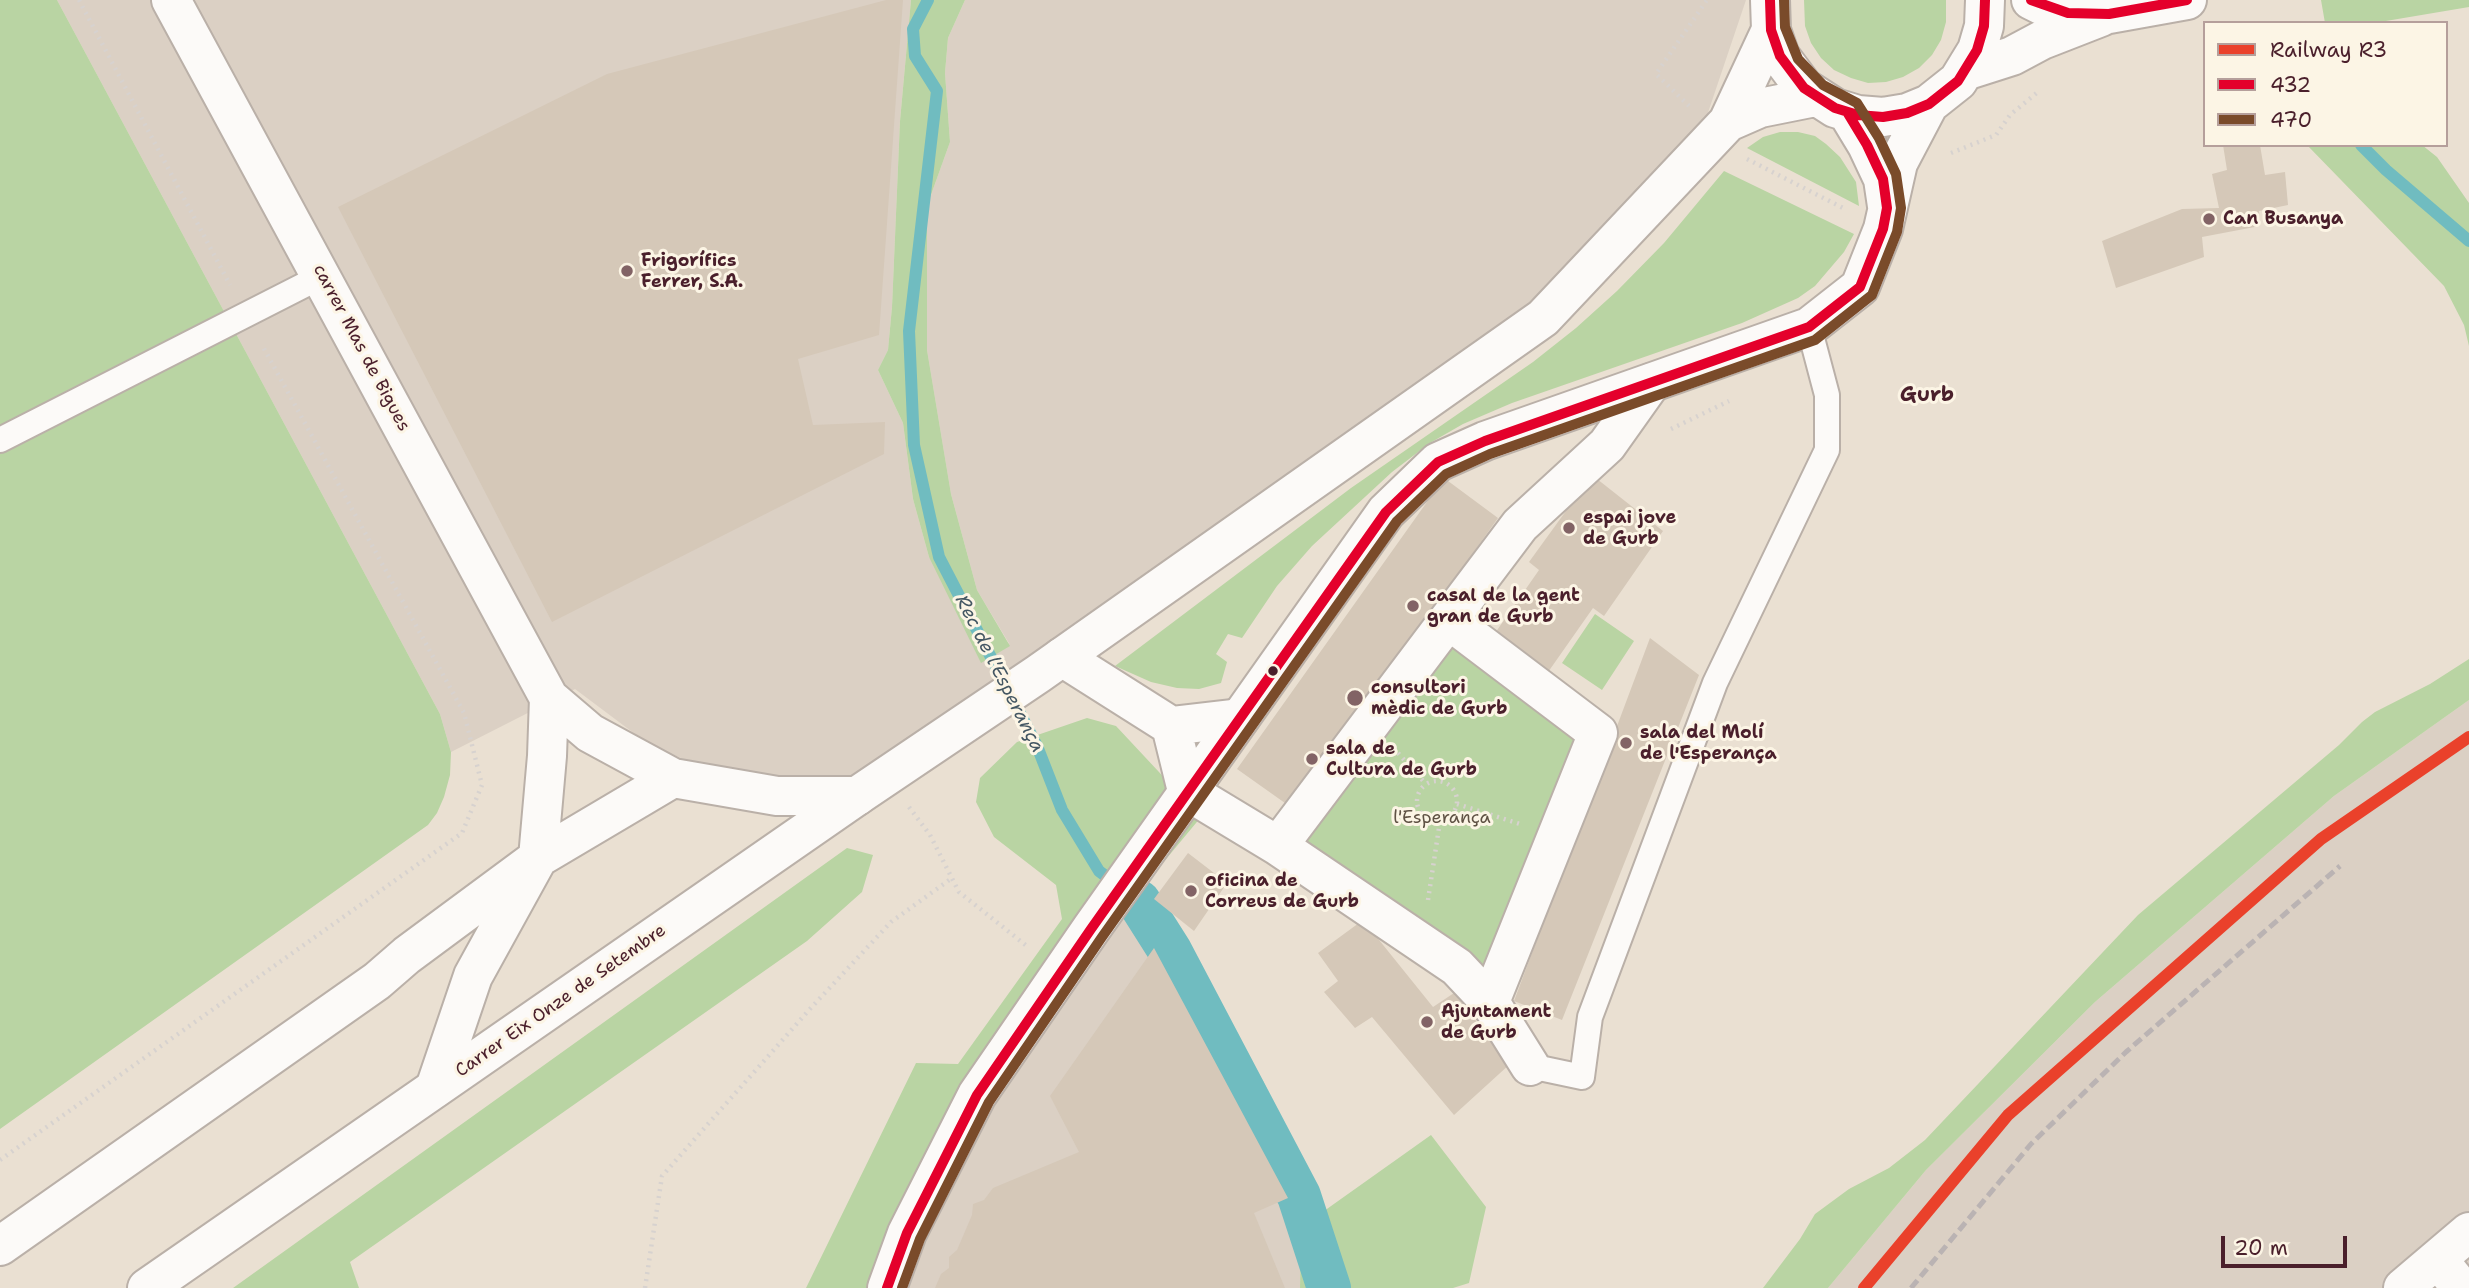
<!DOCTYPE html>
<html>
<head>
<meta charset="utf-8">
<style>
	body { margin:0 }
	#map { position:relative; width:2469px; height:1288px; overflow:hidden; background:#eae0d2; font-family:"Shantell Sans",sans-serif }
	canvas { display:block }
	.legend { position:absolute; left:2203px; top:21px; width:245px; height:126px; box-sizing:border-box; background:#fcf5e5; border:2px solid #b59f9b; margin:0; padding:9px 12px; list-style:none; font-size:21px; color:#4a1f2b }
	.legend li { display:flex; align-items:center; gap:14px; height:35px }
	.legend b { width:35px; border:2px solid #b59f9b }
	.scale { position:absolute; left:2221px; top:1236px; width:126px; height:32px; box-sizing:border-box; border:4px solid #4a1f2b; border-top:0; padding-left:9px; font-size:21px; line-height:24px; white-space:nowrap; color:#4a1f2b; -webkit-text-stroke:5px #fcf5e5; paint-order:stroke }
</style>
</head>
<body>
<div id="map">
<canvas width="2469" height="1288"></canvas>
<ul class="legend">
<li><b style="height:9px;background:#ea412b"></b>Railway R3</li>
<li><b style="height:9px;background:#e4002b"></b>432</li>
<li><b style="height:9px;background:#7a4b2a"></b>470</li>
</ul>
<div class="scale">20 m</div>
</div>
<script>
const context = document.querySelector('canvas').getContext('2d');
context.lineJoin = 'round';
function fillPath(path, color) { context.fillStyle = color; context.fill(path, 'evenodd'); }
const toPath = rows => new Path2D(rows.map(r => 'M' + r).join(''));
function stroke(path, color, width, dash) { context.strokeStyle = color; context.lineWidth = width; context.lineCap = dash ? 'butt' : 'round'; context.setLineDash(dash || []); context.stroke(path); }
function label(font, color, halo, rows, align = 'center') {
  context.font = font + ' "Shantell Sans",sans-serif'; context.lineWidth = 6; context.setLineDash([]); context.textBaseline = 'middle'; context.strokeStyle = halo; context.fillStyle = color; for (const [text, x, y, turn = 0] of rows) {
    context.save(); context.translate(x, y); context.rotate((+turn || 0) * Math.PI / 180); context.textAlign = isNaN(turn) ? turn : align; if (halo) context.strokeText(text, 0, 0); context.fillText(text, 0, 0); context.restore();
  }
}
fillPath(toPath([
	[57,0,911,0,900,121,892,307,888,350,878,370,903,423,913,499,929,557,1010,645,977,590,951,494,927,350,927,206,950,142,945,73,948,38,965,0,1746,0,1694,154,1531,319,854,778,768,780,703,768,647,743,575,689,451,752,440,714],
	[2469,700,2469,1288,1828,1288,1926,1170,2095,1002,2334,796],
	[1132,900,1197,1009,1290,1200,1301,1236,1300,1288,904,1288,918,1240,986,1106]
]), '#dbd0c4');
fillPath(toPath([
	[0,0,57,0,440,714,451,752,450,775,444,797,437,813,428,825,0,1129],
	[911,0,965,0,948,38,945,73,950,142,927,206,927,350,951,494,977,590,1010,646,981,663,929,557,913,499,903,423,878,370,888,350,892,307,900,121],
	[1804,0,1946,0,1946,22,1941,40,1932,55,1919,68,1903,77,1886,82,1868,83,1851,78,1834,70,1821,58,1811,43,1805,26],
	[2321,0,2469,0,2469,7,2374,23,2325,23],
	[1780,132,1798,132,1815,136,1826,144,1840,157,1856,182,1859,206,1747,148,1763,137],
	[2307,145,2422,145,2437,157,2469,203,2469,346,2464,325,2444,286],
	[1724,171,1854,234,1844,252,1815,286,1798,298,1742,323,1512,403,1463,424,1430,443,1392,472,1312,546,1277,586,1242,638,1228,634,1216,654,1227,662,1221,683,1199,689,1177,688,1151,682,1115,666,1351,488,1533,362,1576,328,1617,291,1664,243],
	[1595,614,1634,641,1602,690,1562,663],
	[1450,621,1598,733,1490,1002,1278,846],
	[2469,659,2469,700,2334,796,2095,1002,1926,1170,1828,1288,1763,1288,1800,1239,1815,1214,1849,1189,1889,1168,1925,1140,2138,915,2339,745,2362,722,2375,712,2430,684],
	[1087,718,1116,726,1201,817,1132,900,986,1106,918,1240,904,1288,806,1288,916,1063,958,1064,1062,919,1056,885,994,837,976,802,980,778,1017,742],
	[847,848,873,855,862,892,807,941,350,1262,359,1288,233,1288],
	[1164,914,1263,1081,1306,1171,1317,1216,1431,1135,1486,1207,1469,1283,1453,1288,1300,1288,1301,1236,1290,1200,1197,1009,1147,925]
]), '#b9d4a3');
stroke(toPath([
	[928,0,913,29,915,56,937,91,909,331,914,445,939,557,1037,746,1062,810,1099,871,1139,902],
	[2361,145,2386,170,2469,241]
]), '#70bcc0', 12);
stroke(toPath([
	[1139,902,1170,951,1299,1196,1329,1288]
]), '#70bcc0', 44);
fillPath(toPath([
	[886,0,903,0,879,335,798,359,813,425,885,422,884,454,552,622,338,207,607,74],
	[2223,145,2260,145,2265,175,2285,172,2288,205,2259,211,2260,226,2202,237,2204,257,2116,288,2102,241,2182,209,2219,208,2212,174,2227,170],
	[1592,475,1663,531,1604,616,1593,608,1546,675,1493,636,1539,570,1529,562],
	[1444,478,1498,518,1292,808,1237,769],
	[1650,638,1699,675,1562,1020,1514,1001],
	[1188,853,1227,883,1194,931,1154,899],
	[1363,920,1433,1007,1454,993,1510,1064,1454,1115,1372,1017,1355,1028,1324,992,1338,981,1318,953],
	[1154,948,1288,1198,1254,1213,1285,1288,935,1288,941,1274,949,1268,949,1257,957,1250,972,1215,973,1204,984,1200,993,1188,1079,1152,1050,1096]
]), '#d5c8b8');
const service = toPath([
	[0,440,322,276],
	[1530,1066,1582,1077,1590,1017,1715,683,1827,450,1827,395,1809,327]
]);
const minor = toPath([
	[171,0,549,698,590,733,673,778,777,796,857,796],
	[1450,621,1598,733,1490,1002],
	[1062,657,1171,726,1240,718],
	[1171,726,1187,791,1278,846,1457,967,1490,1002,1530,1066],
	[1278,846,1520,525,1607,445,1651,383],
	[435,1088,473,976,538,858,547,756,549,698],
	[0,1246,377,981,407,955,538,858,673,778],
	[2438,1259,2461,1288],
	[2403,1288,2469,1232]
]);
const tertiary = toPath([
	[1770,0,1771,30,1780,56,1804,88,1835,108,1858,115,1883,117,1907,113,1929,104,1958,81,1977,50,1984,26,1985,0],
	[2031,0,2043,6,2068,13,2109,14,2187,0],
	[1965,71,2012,56,2042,40,2101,17],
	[1847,112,1867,145,1883,179,1887,206],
	[1728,122,1760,108,1815,97],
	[147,1288,857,796,1038,674,1543,318,1728,122,1771,30],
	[887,1288,907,1233,977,1095,1091,929,1386,512,1438,462,1485,441,1809,327,1860,287,1883,229,1898,163,1929,104]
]);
stroke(service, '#bab0a8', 28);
stroke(minor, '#bab0a8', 42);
stroke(tertiary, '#bab0a8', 42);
stroke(toPath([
	[79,0,230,285],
	[1689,106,1656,74,1707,0],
	[1951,153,1996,135,2010,115,2039,91],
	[1747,159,1845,209],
	[1671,429,1729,401],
	[1398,753,1426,784],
	'1417 801a20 20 0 1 1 40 0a20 20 0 1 1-40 0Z',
	[1457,804,1520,824],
	[909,807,930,835,959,892,1028,947],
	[1428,900,1440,821],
	[0,1160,462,833,482,785,464,713,262,345],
	[645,1288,662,1176,809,1010,891,922,952,878]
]), '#d7d2cf', 4.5, [2, 5]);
stroke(service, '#fcfaf8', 24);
stroke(minor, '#fcfaf8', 38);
stroke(tertiary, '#fcfaf8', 38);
stroke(toPath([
	[1911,1288,2031,1144,2126,1052,2340,866]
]), '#bab3b3', 5, [10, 5]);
stroke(toPath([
	[1770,0,1771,30,1780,56,1804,88,1835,108,1858,115,1883,117,1907,113,1929,104,1958,81,1977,50,1984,26,1985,0],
	[2031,0,2068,13,2109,14,2187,0],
	[887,1288,907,1233,977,1095,1091,929,1386,512,1438,462,1485,441,1809,327,1860,287,1883,229,1887,208,1883,179,1867,145,1847,112]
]), '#e4002b', 10);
stroke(toPath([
	[902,1288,920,1239,989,1102,1102,937,1397,521,1446,474,1490,454,1815,340,1872,295,1897,232,1901,208,1896,174,1879,138,1857,103,1823,85,1798,59,1785,27,1784,0]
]), '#7a4b2a', 10);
stroke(toPath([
	[1864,1288,2008,1115,2321,839,2469,737]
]), '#ea412b', 12);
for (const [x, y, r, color] of [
	[2209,219,7,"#826365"],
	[627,271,7,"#826365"],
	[1569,528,7,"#826365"],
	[1413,606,7,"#826365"],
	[1273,671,6,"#4a1f2b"],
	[1355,698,9,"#826365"],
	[1626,743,7,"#826365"],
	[1312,759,7,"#826365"],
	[1191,891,7,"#826365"],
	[1427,1022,7,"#826365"]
]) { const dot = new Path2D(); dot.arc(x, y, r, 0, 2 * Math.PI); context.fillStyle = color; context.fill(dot); stroke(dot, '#fcf5e5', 2.5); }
label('bold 18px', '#4a1f2b', '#fcf5e5', [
	["Can Busanya",2223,219],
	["Frigorífics",641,261],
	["Ferrer, S.A.",641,282],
	["espai jove",1583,518],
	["de Gurb",1583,539],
	["casal de la gent",1427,596],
	["gran de Gurb",1427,617],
	["consultori",1371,688],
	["mèdic de Gurb",1371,709],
	["sala del Molí",1640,733],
	["de l'Esperança",1640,754],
	["sala de",1326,749],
	["Cultura de Gurb",1326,770],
	["oficina de",1205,881],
	["Correus de Gurb",1205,902],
	["Ajuntament",1441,1012],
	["de Gurb",1441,1033]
], 'left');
label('18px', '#4a1f2b', '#fcf5e5', [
	["carrer Mas de Bigues",361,348,62],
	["Carrer Eix Onze de Setembre",561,1001,-35]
]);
label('18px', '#5f5244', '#fcf5e5', [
	["l'Esperança",1442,818]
]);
label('italic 19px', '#445763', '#fcf5e5', [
	["Rec de l'Esperança",999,674,63]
]);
label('bold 21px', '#4a1f2b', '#fcf5e5', [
	["Gurb",1927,396]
]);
</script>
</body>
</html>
